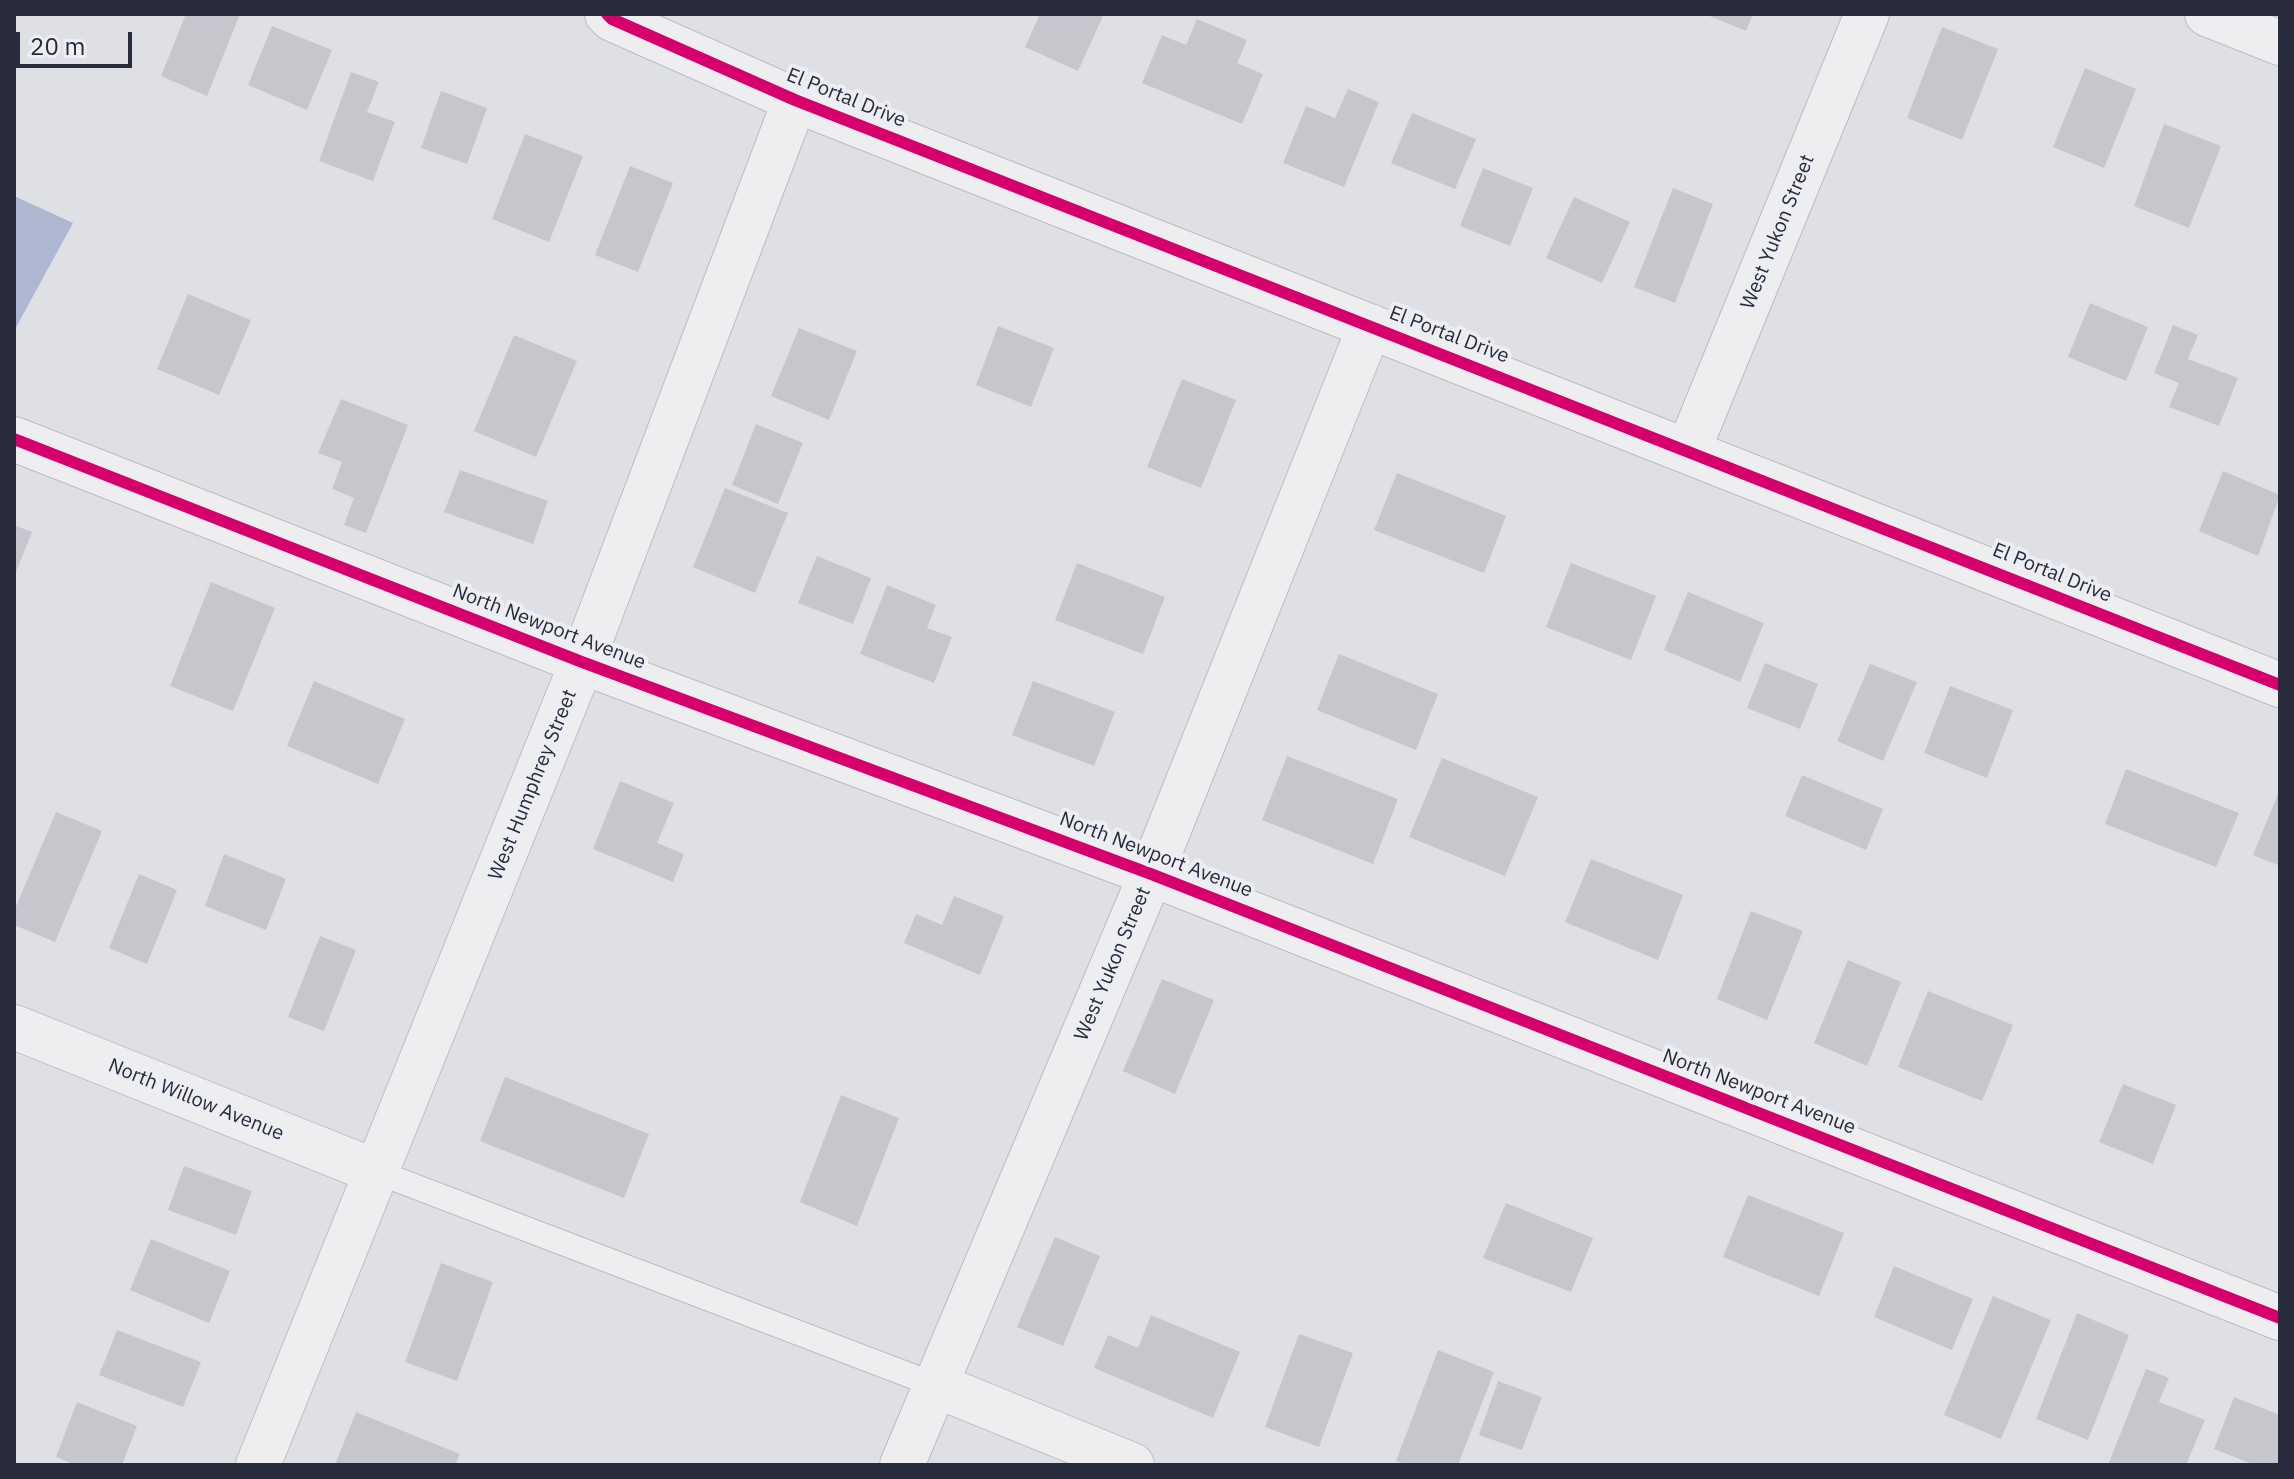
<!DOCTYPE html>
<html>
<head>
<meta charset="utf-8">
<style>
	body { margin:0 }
	#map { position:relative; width:2294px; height:1479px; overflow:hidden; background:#dfe0e4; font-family:"IBM Plex Sans",sans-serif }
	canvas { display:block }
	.frame { position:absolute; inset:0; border:16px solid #272b3c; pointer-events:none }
	.scale { position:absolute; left:16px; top:32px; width:116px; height:36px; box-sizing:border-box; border:4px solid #272b3c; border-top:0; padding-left:10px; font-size:24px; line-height:28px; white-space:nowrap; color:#272b3c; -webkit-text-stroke:6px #eceef4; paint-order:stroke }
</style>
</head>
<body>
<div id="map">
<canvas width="2294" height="1479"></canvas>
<div class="frame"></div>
<div class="scale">20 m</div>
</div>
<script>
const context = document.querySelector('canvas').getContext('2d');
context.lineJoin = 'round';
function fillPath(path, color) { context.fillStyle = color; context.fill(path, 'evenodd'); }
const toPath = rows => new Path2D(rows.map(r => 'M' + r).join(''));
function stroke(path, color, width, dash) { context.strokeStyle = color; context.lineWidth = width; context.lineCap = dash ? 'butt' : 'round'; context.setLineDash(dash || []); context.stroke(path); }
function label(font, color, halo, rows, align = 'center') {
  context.font = font + ' "IBM Plex Sans",sans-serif'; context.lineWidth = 8; context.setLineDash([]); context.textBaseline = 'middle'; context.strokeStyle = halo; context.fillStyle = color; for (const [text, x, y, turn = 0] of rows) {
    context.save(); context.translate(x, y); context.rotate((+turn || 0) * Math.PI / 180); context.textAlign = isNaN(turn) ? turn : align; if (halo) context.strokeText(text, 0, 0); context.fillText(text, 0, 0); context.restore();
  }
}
fillPath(toPath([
	[14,196,73,223,14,331]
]), '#adb7cf');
fillPath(toPath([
	[186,14,240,14,207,96,161,76],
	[1040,14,1104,14,1078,71,1025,47],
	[1705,14,1753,14,1746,31],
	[1197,19,1247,40,1237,63,1263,74,1242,124,1142,83,1162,35,1186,45],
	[272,26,332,50,307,110,248,85],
	[1942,27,1998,49,1962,140,1907,118],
	[2085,68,2136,89,2104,168,2053,147],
	[351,72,379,82,367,112,395,122,373,181,319,161],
	[1348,89,1379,102,1344,187,1283,163,1306,106,1335,118],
	[441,91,487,108,467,164,421,148],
	[1412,113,1476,139,1455,189,1391,163],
	[2164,124,2221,146,2189,228,2134,206],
	[525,134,583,156,549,242,492,219],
	[630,166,673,183,638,272,595,255],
	[1483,168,1533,188,1510,246,1460,226],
	[1673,188,1713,204,1675,303,1634,287],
	[1574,197,1630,222,1602,283,1546,258],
	[188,294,251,320,219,395,157,369],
	[2090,303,2148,327,2126,381,2068,357],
	[2173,325,2198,335,2188,359,2238,378,2219,426,2169,407,2179,383,2154,373],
	[998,326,1054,348,1031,407,976,385],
	[799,328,857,351,829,420,771,396],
	[514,335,577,361,536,457,474,431],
	[1182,379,1236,400,1201,488,1147,467],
	[341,399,408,425,366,533,344,525,354,498,332,489,342,462,318,453],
	[756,424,803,443,778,504,732,485],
	[460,470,548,501,533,544,444,512],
	[2223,471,2280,495,2258,556,2199,531],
	[1397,473,1506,516,1484,573,1374,530],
	[725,488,788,513,755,593,693,567],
	[14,525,32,532,14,577],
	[817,556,871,578,853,624,798,603],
	[1077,563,1165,597,1143,654,1055,620],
	[1571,563,1656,596,1631,660,1546,627],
	[211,582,275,608,233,711,170,686],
	[887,585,936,605,927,628,952,637,934,683,860,654],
	[1688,592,1764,623,1740,682,1664,650],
	[1339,654,1438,694,1416,750,1317,710],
	[1765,663,1818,684,1800,729,1747,708],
	[1870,664,1917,682,1883,761,1837,741],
	[314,681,405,719,378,784,287,746],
	[1033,681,1115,712,1094,766,1012,735],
	[1950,686,2013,710,1987,778,1924,753],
	[1287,756,1398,799,1373,864,1262,820],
	[1442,758,1538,797,1505,876,1409,837],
	[2126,769,2239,813,2216,867,2105,824],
	[1802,775,1883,809,1866,850,1785,816],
	[620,781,674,803,657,843,684,854,673,882,593,849],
	[2280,789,2280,866,2253,855],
	[56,812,102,831,55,942,14,925,14,911],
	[224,854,286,879,266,930,205,906],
	[1591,859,1683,895,1658,960,1565,922],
	[139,874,177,890,147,964,109,948],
	[954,896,1004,916,980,975,904,943,916,914,942,925],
	[1751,911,1803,931,1767,1020,1717,999],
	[320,936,356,950,324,1031,288,1017],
	[1848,960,1901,982,1867,1066,1814,1043],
	[1162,979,1214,1000,1175,1094,1123,1071],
	[1928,991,2013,1025,1982,1101,1898,1067],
	[505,1077,649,1134,624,1198,480,1141],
	[2123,1084,2176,1105,2153,1164,2099,1142],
	[841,1095,899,1118,857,1226,800,1202],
	[184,1166,252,1191,236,1235,168,1210],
	[1748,1195,1844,1233,1819,1296,1723,1257],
	[1506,1203,1593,1238,1571,1292,1483,1258],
	[1055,1237,1100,1256,1063,1346,1017,1327],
	[151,1239,230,1271,209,1323,130,1290],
	[441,1263,493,1282,457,1381,405,1362],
	[1894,1266,1973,1299,1952,1350,1874,1317],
	[1993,1296,2051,1320,2001,1439,1944,1415],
	[2077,1313,2129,1335,2088,1440,2036,1419],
	[1151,1315,1240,1352,1213,1418,1094,1368,1108,1335,1138,1348],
	[117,1330,201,1362,183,1407,99,1375],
	[1299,1334,1353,1353,1319,1447,1265,1427],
	[1438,1350,1494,1372,1458,1465,1407,1465,1396,1461],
	[2146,1369,2169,1378,2159,1402,2205,1420,2186,1465,2108,1465],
	[1498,1381,1542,1397,1522,1450,1479,1435],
	[2234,1397,2280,1415,2280,1465,2255,1465,2214,1449],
	[77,1402,137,1426,122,1465,76,1465,56,1457],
	[356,1412,460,1454,455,1465,335,1465]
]), '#c6c7cc');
const lane = toPath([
	[377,1172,935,1385]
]);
const street = toPath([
	[607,14,612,19,795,100,2280,685],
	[2207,14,2280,43],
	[14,439,582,662,1151,874,2280,1318],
	[1688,451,1867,14],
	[14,1027,377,1172],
	[935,1385,1132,1465],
	[258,1465,582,662,795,100],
	[902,1465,1151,874,1370,326]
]);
stroke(lane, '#bcbdc1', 26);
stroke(street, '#bcbdc1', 46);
stroke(lane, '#eeeef1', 24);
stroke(street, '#eeeef1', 44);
stroke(toPath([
	[607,14,612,19,795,100,2280,685],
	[14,439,582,662,1151,874,2280,1318]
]), '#d6006c', 12);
label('20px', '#272b3c', '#eceef4', [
	["El Portal Drive",846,98,22],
	["West Yukon Street",1778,232,-68],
	["El Portal Drive",1449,335,21],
	["El Portal Drive",2052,573,22],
	["North Newport Avenue",549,627,21],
	["West Humphrey Street",533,785,-68],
	["North Newport Avenue",1156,855,21],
	["West Yukon Street",1113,964,-67],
	["North Newport Avenue",1759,1092,21],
	["North Willow Avenue",196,1100,22]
]);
</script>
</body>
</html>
